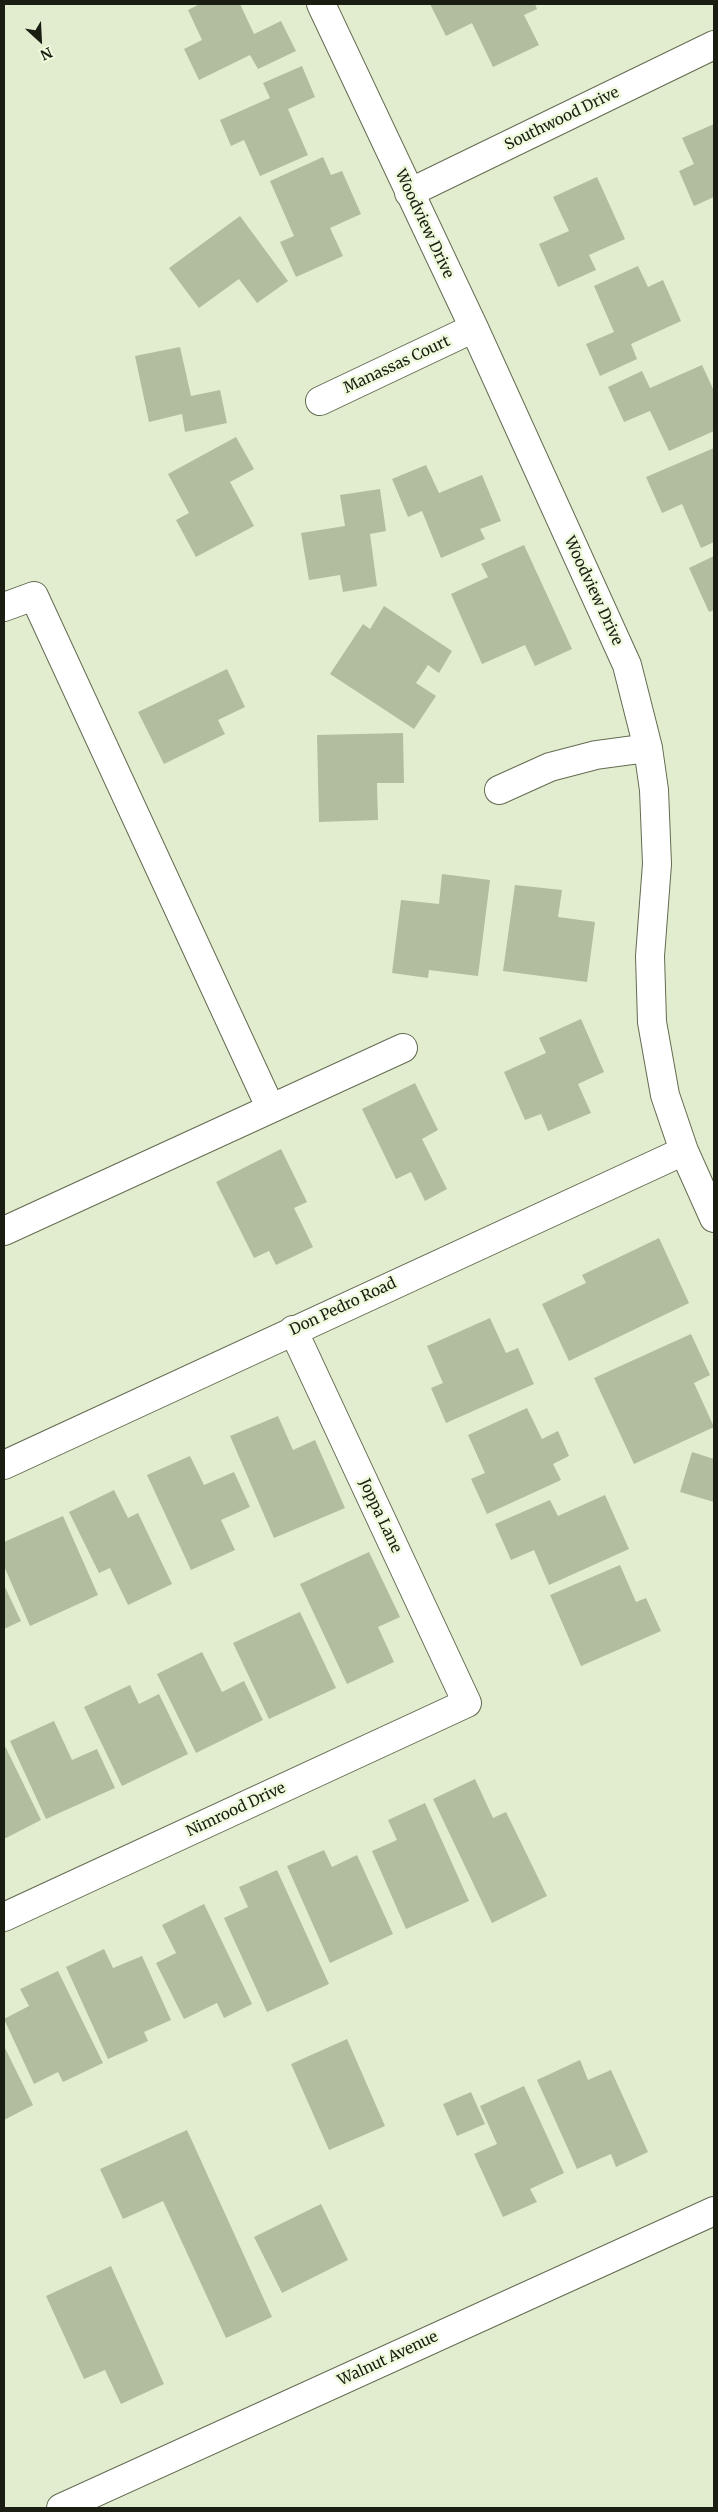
<!DOCTYPE html>
<html>
<head>
<meta charset="utf-8">
<style>
	body { margin:0 }
	#map { position:relative; width:718px; height:2512px; overflow:hidden; background:#e2edcf; font-family:Merriweather,serif }
	canvas { display:block }
	.frame { position:absolute; inset:0; border:5px solid #191d12; pointer-events:none }
	.north { position:absolute; left:15px; top:15px; width:50px; height:50px; -webkit-text-stroke:4px #effadc; paint-order:stroke; rotate:155deg; font-size:14px; font-weight:700; line-height:20px; text-align:center; color:#191d12 }
	.north::after { content:''; display:block; margin:auto; width:18px; height:22px; background:#191d12; clip-path:polygon(50% 0,100% 100%,50% 72%,0 100%) }
</style>
</head>
<body>
<div id="map">
<canvas width="718" height="2512"></canvas>
<div class="frame"></div>
<div class="north">N</div>
</div>
<script>
const context = document.querySelector('canvas').getContext('2d');
context.lineJoin = 'round';
function fillPath(path, color) { context.fillStyle = color; context.fill(path, 'evenodd'); }
const toPath = rows => new Path2D(rows.map(r => 'M' + r).join(''));
function stroke(path, color, width, dash) { context.strokeStyle = color; context.lineWidth = width; context.lineCap = dash ? 'butt' : 'round'; context.setLineDash(dash || []); context.stroke(path); }
function label(font, color, halo, rows, align = 'center') {
  context.font = font + ' Merriweather,serif'; context.lineWidth = 5; context.setLineDash([]); context.textBaseline = 'middle'; context.strokeStyle = halo; context.fillStyle = color; for (const [text, x, y, turn = 0] of rows) {
    context.save(); context.translate(x, y); context.rotate((+turn || 0) * Math.PI / 180); context.textAlign = isNaN(turn) ? turn : align; if (halo) context.strokeText(text, 0, 0); context.fillText(text, 0, 0); context.restore();
  }
}
fillPath(toPath([
	[200,4,240,4,254,34,281,21,296,51,258,69,250,55,199,80,184,49,202,40,188,10],
	[430,4,535,4,537,9,524,15,539,45,493,67,472,23,446,36],
	[302,66,315,97,288,109,308,155,260,176,244,140,231,146,220,120,270,98,263,83],
	[714,124,714,197,694,206,679,171,694,164,682,138],
	[323,157,331,175,342,171,361,214,330,228,343,256,296,277,280,242,294,236,270,181],
	[597,177,625,239,589,255,596,270,558,287,539,244,569,231,553,197],
	[240,216,288,281,257,303,239,279,199,308,169,268],
	[638,266,648,287,663,280,681,321,631,344,637,359,600,376,586,344,614,332,594,286],
	[180,347,191,396,220,390,227,423,185,432,182,414,149,422,135,356],
	[702,365,714,391,714,431,669,451,650,411,624,422,608,387,642,371,650,388],
	[236,437,254,469,230,482,254,526,196,557,176,520,189,513,168,474],
	[714,448,714,542,701,548,682,504,662,513,646,477],
	[426,465,439,493,482,475,501,521,480,529,485,539,441,558,422,511,408,517,392,479],
	[380,489,386,531,370,534,377,586,343,592,340,575,309,580,301,533,345,526,340,495],
	[524,545,572,649,535,666,525,645,482,664,451,594,488,577,481,564],
	[714,556,714,610,709,612,689,568],
	[384,606,452,651,439,673,428,665,416,683,436,696,414,729,330,674,363,624,370,629],
	[227,669,245,707,218,720,225,734,164,764,138,712],
	[403,733,404,783,377,783,378,820,319,822,317,735],
	[442,874,490,880,478,976,429,970,428,978,392,973,401,900,439,904],
	[515,885,562,890,558,917,595,922,587,982,503,971],
	[581,1019,604,1072,578,1084,591,1113,548,1131,541,1114,525,1120,504,1072,546,1053,539,1038],
	[415,1083,438,1130,422,1139,447,1189,425,1201,411,1172,396,1179,362,1109],
	[281,1149,307,1202,294,1208,313,1247,276,1265,269,1251,254,1258,216,1182],
	[659,1238,689,1303,569,1361,542,1304,586,1283,582,1275],
	[490,1318,506,1353,518,1348,534,1384,446,1423,431,1388,443,1383,427,1346],
	[691,1334,710,1375,694,1383,714,1427,634,1464,594,1378],
	[527,1408,542,1439,558,1431,569,1456,553,1464,561,1480,487,1514,471,1479,485,1473,468,1435],
	[278,1416,293,1450,315,1440,345,1508,274,1538,230,1436],
	[692,1452,714,1459,714,1502,680,1492],
	[190,1456,204,1485,234,1472,250,1507,221,1520,235,1550,191,1570,147,1475],
	[114,1490,128,1518,138,1513,172,1584,128,1605,110,1568,99,1573,69,1512],
	[605,1495,629,1549,549,1585,534,1550,511,1560,495,1524,550,1500,558,1516],
	[63,1516,98,1595,30,1626,4,1566,4,1542],
	[369,1552,400,1617,378,1627,394,1662,347,1684,300,1584],
	[620,1565,636,1602,646,1598,661,1631,581,1666,550,1595],
	[4,1585,21,1621,4,1629],
	[300,1612,336,1688,269,1719,233,1643],
	[202,1652,222,1692,244,1681,263,1720,196,1753,157,1674],
	[130,1685,139,1704,159,1694,188,1754,122,1786,84,1707],
	[54,1721,72,1760,97,1749,115,1788,46,1819,10,1741],
	[4,1744,41,1820,4,1839],
	[475,1779,493,1818,506,1812,547,1896,492,1923,433,1799],
	[425,1803,469,1901,406,1929,372,1851,397,1840,388,1820],
	[324,1850,332,1867,357,1855,393,1934,330,1963,287,1866],
	[277,1870,329,1984,267,2012,224,1918,248,1907,239,1887],
	[204,1904,252,2004,224,2018,217,2003,184,2019,156,1963,176,1953,162,1925],
	[104,1949,113,1968,142,1956,171,2020,144,2032,148,2041,108,2059,66,1967],
	[58,1971,103,2063,63,2082,58,2072,34,2084,4,2019,29,2006,20,1989],
	[347,2039,385,2126,329,2150,291,2064],
	[4,2046,33,2105,4,2120],
	[580,2060,588,2080,611,2070,648,2152,616,2167,611,2154,577,2169,537,2080],
	[524,2086,564,2173,530,2189,537,2202,503,2217,474,2154,497,2144,480,2106],
	[471,2092,485,2124,457,2136,443,2104],
	[187,2130,272,2317,226,2338,163,2201,123,2219,100,2169],
	[321,2204,348,2260,282,2293,254,2237],
	[111,2266,164,2384,121,2404,105,2370,84,2379,46,2296]
]), '#b2bc9f');
const street = toPath([
	[321,4,474,328,627,665,648,748,654,790,657,864,650,956,652,1022,665,1095,684,1151,714,1218],
	[409,193,714,45],
	[320,401,474,328],
	[4,607,34,596,270,1107],
	[499,790,550,767,596,755,648,748],
	[4,1231,403,1048],
	[4,1465,684,1151],
	[4,1917,467,1703,293,1330],
	[61,2508,714,2211]
]);
stroke(street, '#636c51', 30);
stroke(street, '#fff', 28);
label('15px', '#191d12', '#effadc', [
	["Southwood Drive",562,119,-26],
	["Woodview Drive",424,224,65],
	["Manassas Court",397,365,-25],
	["Woodview Drive",593,591,65],
	["Don Pedro Road",343,1307,-25],
	["Joppa Lane",380,1516,65],
	["Nimrood Drive",236,1810,-25],
	["Walnut Avenue",388,2359,-25]
]);
</script>
</body>
</html>
